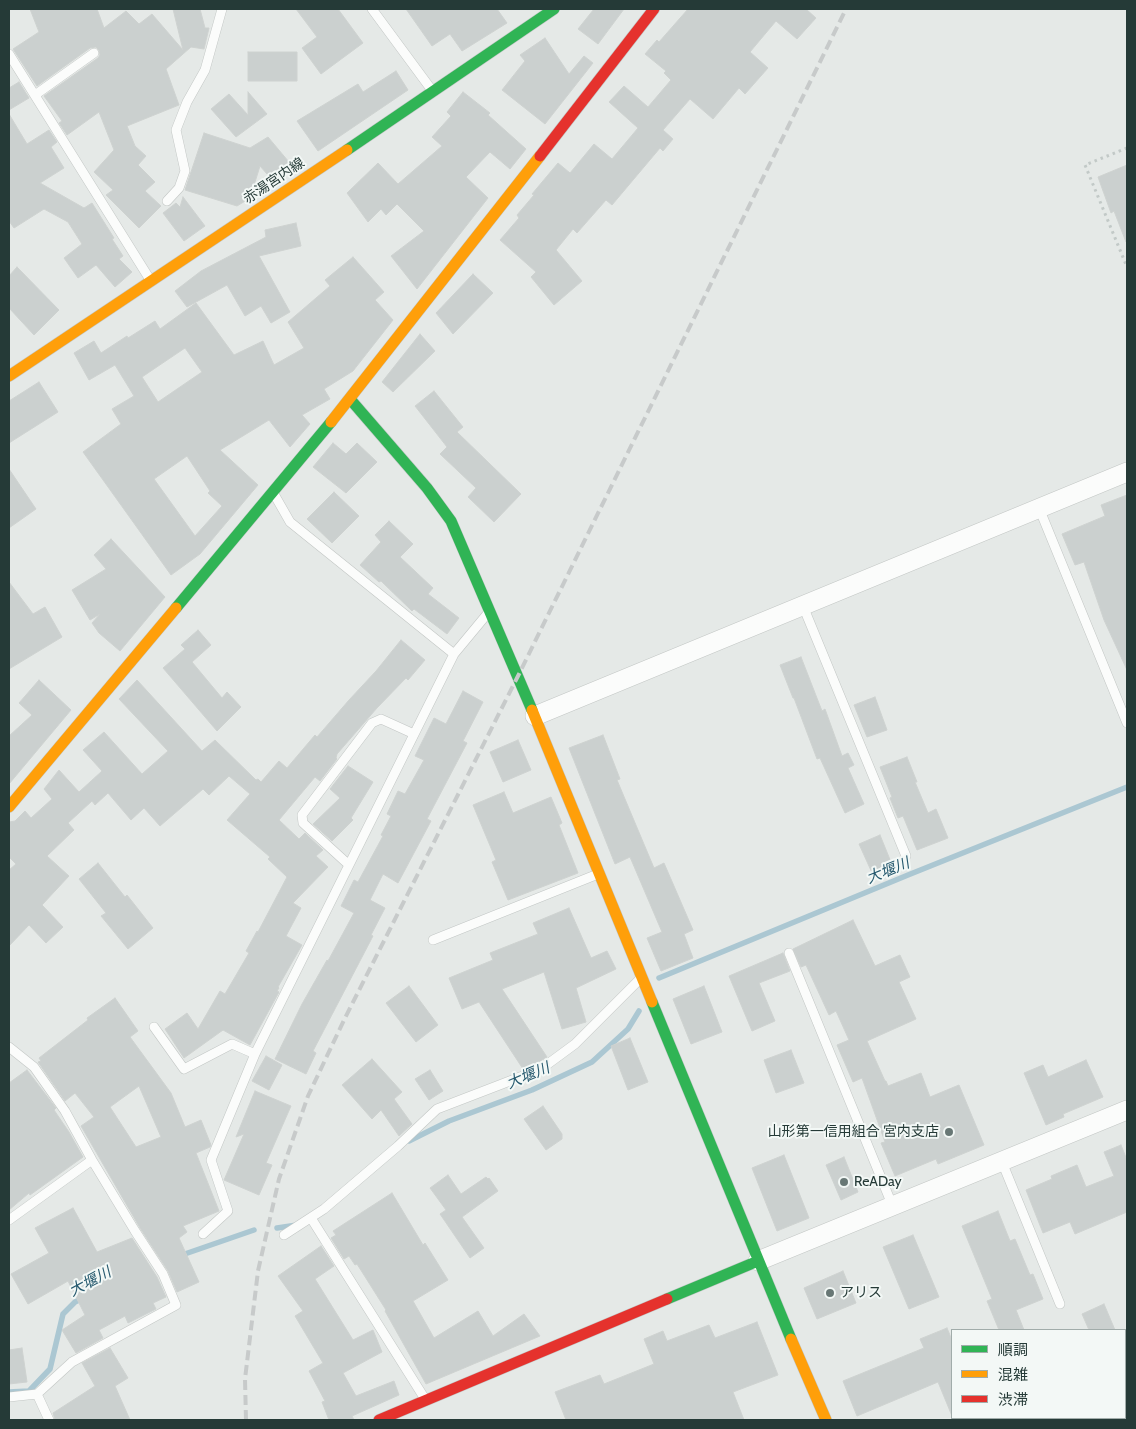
<!DOCTYPE html>
<html>
<head>
<meta charset="utf-8">
<style>
	body { margin:0 }
	#map { position:relative; width:1136px; height:1429px; overflow:hidden; background:#e5e9e7; font-family:Cabin,"Noto Sans JP",sans-serif }
	canvas { display:block }
	.frame { position:absolute; inset:0; border:10px solid #253a37; pointer-events:none }
	.legend { position:absolute; left:951px; top:1329px; width:175px; height:90px; box-sizing:border-box; background:#f3f8f6; border:1px solid #a1acaa; margin:0; padding:6px 9px; list-style:none; font-size:15px; color:#253a37 }
	.legend li { display:flex; align-items:center; gap:10px; height:25px }
	.legend b { width:25px; border:1px solid #a1acaa }
</style>
</head>
<body>
<div id="map">
<canvas width="1136" height="1429"></canvas>
<div class="frame"></div>
<ul class="legend">
<li><b style="height:6px;background:#30b455"></b>順調</li>
<li><b style="height:6px;background:#ff9f0a"></b>混雑</li>
<li><b style="height:6px;background:#e5322d"></b>渋滞</li>
</ul>
</div>
<script>
const context = document.querySelector('canvas').getContext('2d');
context.lineJoin = 'round';
function fillPath(path, color) { context.fillStyle = color; context.fill(path, 'evenodd'); }
const toPath = rows => new Path2D(rows.map(r => 'M' + r).join(''));
function stroke(path, color, width, dash) { context.strokeStyle = color; context.lineWidth = width; context.lineCap = dash ? 'butt' : 'round'; context.setLineDash(dash || []); context.stroke(path); }
function label(font, color, halo, rows, align = 'center') {
  context.font = font + ' Cabin,"Noto Sans JP",sans-serif'; context.lineWidth = 4; context.setLineDash([]); context.textBaseline = 'middle'; context.strokeStyle = halo; context.fillStyle = color; for (const [text, x, y, turn = 0] of rows) {
    context.save(); context.translate(x, y); context.rotate((+turn || 0) * Math.PI / 180); context.textAlign = isNaN(turn) ? turn : align; if (halo) context.strokeText(text, 0, 0); context.fillText(text, 0, 0); context.restore();
  }
}
fillPath(toPath([
	[1127,1359,1127,1420,977,1420,983,1418,1125,1418,1125,1360]
]), '#d3dad7');
stroke(toPath([
	[659,978,908,875,1127,787],
	[409,1141,449,1121,532,1090,592,1062,628,1029,639,1011],
	[277,1228,297,1225],
	[179,1256,254,1230],
	[9,1392,29,1391,50,1369,63,1314,75,1302,83,1298]
]), '#abc7d2', 5.5);
const building = toPath([
	[30,9,97,9,104,28,126,11,139,24,152,14,183,50,173,9,200,9,205,28,209,28,204,49,191,47,166,69,179,105,127,126,135,146,146,156,138,165,155,182,145,191,161,206,139,228,106,195,113,190,94,172,114,150,99,112,67,135,59,123,62,121,44,96,98,58,100,55,99,50,96,47,90,48,37,86,13,49,39,32,30,9],
	[296,9,338,9,363,43,321,74,302,48,317,37,296,9],
	[406,9,497,9,507,23,462,51,450,34,432,46,406,9],
	[594,9,624,9,598,44,578,29,594,9],
	[688,9,806,9,816,18,797,39,776,21,750,52,768,68,745,94,739,88,713,119,690,99,663,130,673,139,663,151,660,148,612,205,606,200,577,233,573,229,556,250,582,281,554,305,531,277,536,272,500,240,519,218,517,215,534,195,532,194,558,163,570,173,594,144,612,159,638,128,609,102,624,86,648,107,671,80,664,73,666,71,645,54,657,40,659,42,688,9],
	[545,38,569,74,584,56,593,63,545,124,502,90,525,61,520,55,545,38],
	[248,52,297,52,297,81,248,81,248,52],
	[396,71,408,90,318,151,297,121,358,84,363,92,396,71],
	[19,82,29,98,9,110,9,88,19,82],
	[248,92,267,114,236,137,211,109,229,94,248,115,248,92],
	[463,92,490,113,488,115,526,149,510,169,490,152,466,177,488,198,417,289,391,256,424,231,397,204,386,215,381,209,368,222,347,193,378,163,398,184,442,146,432,137,451,116,447,112,463,92],
	[9,114,27,144,49,130,57,142,51,147,64,168,40,183,84,208,92,203,114,238,112,239,123,256,119,259,132,272,115,287,96,265,78,278,64,258,82,244,68,222,44,209,14,228,9,221,9,114],
	[204,133,250,148,268,137,294,168,274,182,260,166,250,198,237,206,185,190,204,133],
	[1127,165,1127,242,1126,242,1114,211,1111,213,1098,177,1127,165],
	[183,197,205,226,184,241,163,213,176,203,180,207,183,197],
	[296,223,301,246,259,256,290,312,271,323,261,306,245,316,227,285,187,307,175,291,201,271,266,237,265,230,296,223],
	[353,257,384,292,375,300,393,320,353,371,324,389,330,399,302,415,310,424,290,447,269,420,220,450,258,485,200,554,171,575,83,452,121,424,112,409,134,396,115,365,89,380,74,353,94,341,101,353,127,336,128,338,155,321,160,329,196,303,234,355,263,341,274,365,304,348,288,322,330,286,325,280,353,257],
	[185,348,202,372,158,402,142,377,185,348],
	[187,456,210,491,208,493,222,506,195,536,154,479,187,456],
	[17,267,59,310,34,335,9,308,9,276,17,267],
	[473,274,493,293,453,334,436,313,473,274],
	[420,334,435,351,393,392,382,382,420,334],
	[39,382,58,412,9,443,9,401,39,382],
	[434,391,463,427,457,432,521,494,494,522,468,497,476,488,440,454,447,447,415,406,434,391],
	[333,443,346,454,357,443,377,462,346,493,313,467,333,443],
	[9,469,36,509,9,528,9,469],
	[334,492,359,516,332,543,307,519,334,492],
	[1127,495,1127,670,1104,620,1084,562,1075,565,1062,534,1105,516,1101,505,1127,495],
	[389,521,413,544,400,557,433,588,428,594,459,618,447,634,414,609,412,611,381,581,379,582,360,565,381,542,375,535,389,521],
	[111,539,165,597,120,651,99,633,92,623,100,614,90,620,72,590,106,569,94,555,111,539],
	[9,582,33,614,45,607,62,637,9,669,9,582],
	[198,630,211,645,192,662,222,698,227,692,241,707,217,731,163,668,185,649,181,645,198,630],
	[401,640,425,660,408,680,406,678,377,708,337,754,336,758,337,759,320,781,315,777,279,820,299,839,305,833,323,850,316,856,328,867,293,903,301,908,286,936,302,945,278,987,279,988,277,991,279,992,250,1045,223,1030,184,1058,165,1029,187,1013,198,1029,220,991,225,994,249,953,246,951,257,931,258,932,287,877,268,859,270,857,227,820,250,794,229,776,209,795,203,789,160,826,144,808,131,820,108,793,95,805,92,801,68,823,74,830,47,856,69,876,42,905,63,927,46,943,29,925,9,946,9,870,16,864,9,857,9,822,15,821,25,811,31,818,52,799,44,789,59,770,79,792,102,771,83,750,104,732,142,774,168,751,119,699,137,680,202,751,215,740,256,780,258,779,261,782,279,761,287,768,315,735,317,737,349,700,376,671,401,640],
	[801,657,822,711,825,709,842,756,848,753,854,765,848,768,864,804,845,813,820,758,817,759,794,698,793,698,780,665,801,657],
	[39,680,71,710,9,784,9,736,32,715,19,703,39,680],
	[463,691,483,702,463,741,467,743,427,819,431,821,398,883,383,874,370,900,385,908,371,935,373,936,313,1051,316,1053,306,1074,275,1059,302,1004,327,960,328,961,354,913,341,906,354,880,358,882,383,836,381,835,391,816,387,814,398,791,405,794,424,760,415,756,434,718,446,724,463,691],
	[875,697,887,730,867,737,854,705,875,697],
	[603,735,620,779,617,780,654,868,664,863,693,930,684,934,693,958,661,971,647,938,662,932,630,857,615,864,569,748,603,735],
	[518,740,531,770,503,782,490,752,518,740],
	[907,757,917,782,915,782,928,813,936,809,948,838,917,850,903,816,898,818,890,798,892,797,880,767,907,757],
	[348,766,373,782,351,818,353,820,332,841,313,824,340,798,330,789,348,766],
	[504,792,513,813,551,797,562,823,559,825,578,873,508,900,492,862,496,860,473,805,504,792],
	[880,835,893,867,873,875,859,844,880,835],
	[98,863,125,897,127,895,153,928,128,949,101,916,106,913,79,879,98,863],
	[569,908,591,958,607,951,616,969,576,988,586,1022,562,1029,544,972,502,989,547,1057,536,1064,523,1069,479,1002,462,1009,449,978,493,960,490,953,538,934,533,923,569,908],
	[853,920,875,966,900,955,910,977,899,982,916,1019,867,1041,885,1081,886,1081,888,1086,921,1073,930,1097,959,1085,984,1145,938,1164,936,1159,895,1176,881,1143,885,1142,862,1078,853,1082,837,1045,849,1040,836,1011,829,1015,806,965,801,967,793,949,853,920],
	[783,953,790,971,759,983,775,1021,752,1031,729,976,783,953],
	[409,986,438,1025,416,1042,386,1003,409,986],
	[704,986,722,1032,691,1044,673,999,704,986],
	[115,998,138,1031,130,1037,171,1093,185,1127,201,1120,211,1145,210,1147,196,1153,219,1211,183,1226,187,1232,179,1238,199,1282,177,1292,168,1271,140,1228,81,1126,94,1117,75,1093,65,1101,38,1062,41,1061,39,1058,88,1020,87,1018,115,998],
	[139,1086,161,1137,136,1147,110,1107,139,1086],
	[630,1038,648,1082,628,1090,611,1046,630,1038],
	[791,1050,804,1083,776,1093,764,1060,791,1050],
	[266,1056,282,1065,269,1090,252,1081,266,1056],
	[372,1059,402,1092,394,1099,412,1124,399,1136,381,1110,372,1119,342,1085,372,1059],
	[1086,1060,1103,1097,1063,1114,1064,1117,1046,1125,1024,1073,1043,1065,1048,1077,1086,1060],
	[27,1070,56,1108,54,1110,69,1132,83,1157,30,1195,29,1193,9,1210,9,1083,27,1070],
	[430,1070,443,1091,429,1100,415,1079,430,1070],
	[255,1091,291,1106,266,1163,272,1165,259,1195,224,1180,244,1134,236,1137,255,1091],
	[543,1106,562,1134,562,1139,546,1150,524,1119,543,1106],
	[1121,1145,1127,1160,1127,1212,1075,1234,1070,1222,1043,1233,1026,1190,1052,1179,1051,1176,1077,1165,1086,1187,1114,1176,1104,1152,1121,1145],
	[784,1155,809,1218,777,1231,752,1168,784,1155],
	[844,1157,858,1192,841,1200,826,1165,844,1157],
	[448,1175,461,1194,486,1177,488,1179,489,1178,498,1191,462,1217,484,1248,470,1258,440,1214,446,1210,430,1188,448,1175],
	[392,1193,423,1245,425,1243,448,1280,413,1301,434,1338,478,1311,493,1336,524,1314,540,1336,426,1384,385,1311,386,1310,357,1264,355,1265,349,1256,344,1259,331,1238,336,1235,333,1231,392,1193],
	[73,1208,97,1252,132,1238,157,1277,166,1297,153,1303,156,1309,128,1323,125,1316,99,1330,103,1338,76,1353,62,1330,85,1315,68,1281,28,1304,11,1274,49,1253,35,1228,73,1208],
	[998,1211,1010,1241,1015,1239,1030,1275,1033,1274,1043,1299,1016,1310,1024,1330,999,1330,987,1301,992,1299,962,1226,998,1211],
	[913,1235,939,1297,909,1309,883,1247,913,1235],
	[321,1246,334,1266,315,1279,353,1340,373,1330,382,1352,343,1373,356,1396,394,1381,399,1395,352,1416,354,1420,329,1420,322,1402,325,1401,309,1371,323,1363,295,1316,303,1311,278,1276,321,1246],
	[843,1271,856,1303,817,1319,804,1288,843,1271],
	[1104,1304,1115,1330,1089,1330,1082,1314,1104,1304],
	[757,1322,778,1375,733,1392,744,1420,566,1420,555,1392,600,1375,604,1384,654,1364,644,1339,663,1331,667,1341,709,1325,715,1338,757,1322],
	[947,1328,952,1340,952,1416,938,1382,857,1416,843,1381,924,1348,920,1339,947,1328],
	[22,1348,27,1382,9,1384,9,1350,22,1348],
	[110,1348,128,1378,115,1386,130,1420,55,1420,53,1413,95,1386,82,1363,110,1348]
]);
fillPath(building, '#cbd0cf');
stroke(building, '#ced2d0', 1);
const lane = toPath([
	[372,9,431,89],
	[9,54,149,278],
	[35,95,94,53],
	[167,201,179,188,185,171,176,130,187,102,205,70,222,9],
	[274,494,290,522,454,654],
	[1039,508,1127,723],
	[803,606,906,856],
	[349,865,303,823,302,815,372,723,381,719,414,734],
	[433,940,598,874],
	[789,953,893,1207],
	[154,1027,184,1069,232,1044,255,1054,211,1160,228,1211,203,1234],
	[9,1047,34,1067,65,1111,92,1160,135,1231,163,1274,176,1305,72,1362,37,1394,9,1397],
	[255,1054,454,654,488,613],
	[1002,1162,1060,1304],
	[311,1218,425,1399],
	[9,1220,92,1160],
	[284,1235,324,1209,398,1146,437,1109,541,1069,575,1044,639,980],
	[37,1394,49,1420]
]);
const street = toPath([
	[535,716,1127,472],
	[758,1261,1127,1110]
]);
const fast = toPath([
	[347,150,554,9],
	[350,399,427,488,451,521,532,710],
	[176,608,331,422],
	[652,1002,791,1339],
	[667,1299,758,1261]
]);
const slow = toPath([
	[9,376,347,150],
	[331,422,540,156],
	[532,710,652,1002],
	[9,807,176,608],
	[791,1339,826,1420]
]);
const jam = toPath([
	[540,156,654,9],
	[379,1420,667,1299]
]);
stroke(lane, '#c2c6c4', 10);
stroke(street, '#c2c6c4', 20);
stroke(fast, '#c1c6c5', 12);
stroke(slow, '#c1c6c5', 12);
stroke(jam, '#c1c6c5', 12);
stroke(toPath([
	[1127,148,1085,165,1127,267]
]), '#c2c9c7', 3, [2.5, 4]);
stroke(lane, '#fbfcfb', 9);
stroke(street, '#fbfcfb', 19);
stroke(fast, '#30b455', 11);
stroke(slow, '#ff9f0a', 11);
stroke(jam, '#e5322d', 11);
stroke(toPath([
	[246,1420,245,1379,258,1271,279,1179,308,1096,345,1018,518,676,846,9]
]), '#c7caca', 4, [10, 5]);
for (const [x, y, r, color] of [
	[949,1132,5,"#687775"],
	[844,1182,5,"#687775"],
	[830,1293,5,"#687775"]
]) { const dot = new Path2D(); dot.arc(x, y, r, 0, 2 * Math.PI); context.fillStyle = color; context.fill(dot); stroke(dot, '#f3f8f6', 2); }
label('14px', '#253a37', '#f3f8f6', [
	["赤湯宮内線",274,181,-34]
]);
label('14px', '#253a37', '#f3f8f6', [
	["山形第一信用組合 宮内支店",939,1132,"right"],
	["ReADay",854,1182],
	["アリス",840,1293]
], 'left');
label('italic 15px', '#26596e', '#f3f8f6', [
	["大堰川",888,871,-22],
	["大堰川",528,1076,-23],
	["大堰川",90,1282,-28]
]);
</script>
</body>
</html>
